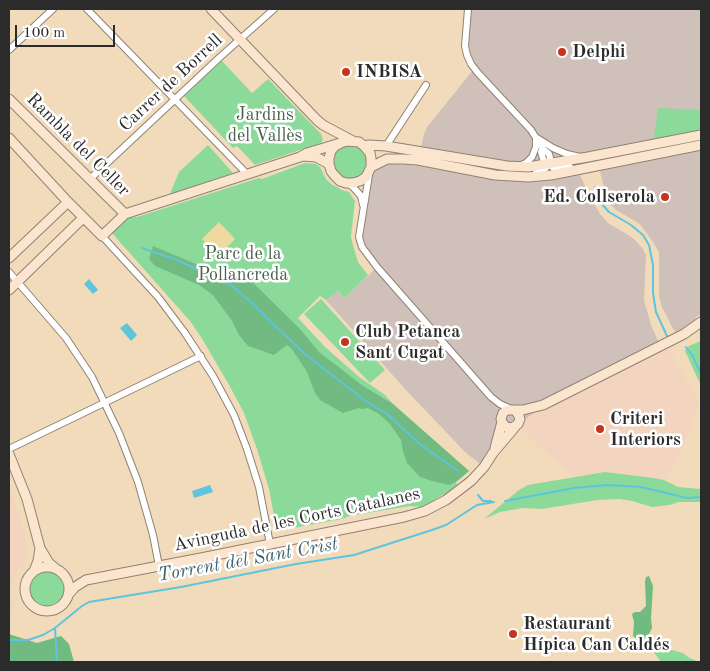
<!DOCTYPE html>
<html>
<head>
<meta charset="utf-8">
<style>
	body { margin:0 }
	#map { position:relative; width:710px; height:671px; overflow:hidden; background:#f1dbbb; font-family:"Old Standard TT",serif }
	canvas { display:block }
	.frame { position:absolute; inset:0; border:10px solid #2b2b2b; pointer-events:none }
	.scale { position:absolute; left:15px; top:25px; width:100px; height:22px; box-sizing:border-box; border:2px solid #2b2b2b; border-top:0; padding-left:6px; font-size:15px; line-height:18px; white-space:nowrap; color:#2b2b2b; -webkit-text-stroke:4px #fff; paint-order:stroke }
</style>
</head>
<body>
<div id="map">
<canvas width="710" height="671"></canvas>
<div class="frame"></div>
<div class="scale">100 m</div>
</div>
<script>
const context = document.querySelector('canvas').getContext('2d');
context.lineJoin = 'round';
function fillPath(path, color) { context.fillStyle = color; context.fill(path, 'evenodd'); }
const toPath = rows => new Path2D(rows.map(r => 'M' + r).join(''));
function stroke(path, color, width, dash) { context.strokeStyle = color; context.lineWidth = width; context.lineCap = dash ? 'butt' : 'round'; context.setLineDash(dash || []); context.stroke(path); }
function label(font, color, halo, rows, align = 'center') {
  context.font = font + ' "Old Standard TT",serif'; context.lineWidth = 5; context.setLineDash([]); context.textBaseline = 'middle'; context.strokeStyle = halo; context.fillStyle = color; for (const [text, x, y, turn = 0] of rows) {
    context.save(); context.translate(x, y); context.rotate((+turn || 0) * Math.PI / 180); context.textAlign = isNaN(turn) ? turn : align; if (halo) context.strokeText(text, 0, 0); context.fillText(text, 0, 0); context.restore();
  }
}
fillPath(toPath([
	[660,345,670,350,697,400,698,404,697,411,679,456,666,480,664,480,654,478,605,472,573,477,519,428,518,424,536,411],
	[9,486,25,535,28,552,28,558,17,571,11,588,11,596,15,607,9,620]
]), '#f3d4be');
fillPath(toPath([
	[468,9,701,9,701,314,696,317,689,331,679,336,672,327,662,307,659,297,659,253,655,245,640,224,616,210,610,204,604,187,600,171,580,175,592,201,601,215,608,223,633,238,643,249,646,255,644,300,651,325,660,345,536,411,515,427,484,467,465,452,406,390,326,300,338,291,345,298,377,267,359,237,370,171,378,163,418,161,424,134,427,127,474,69,467,55]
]), '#cfc0ba');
fillPath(toPath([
	[222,61,252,93,268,79,321,134,323,140,321,143,255,165,237,146,233,148,184,96],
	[658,108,701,110,701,130,658,139,654,136],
	[208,145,233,173,170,194,179,172],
	'333 162a17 17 0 1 1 34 0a17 17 0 1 1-34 0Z',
	[305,163,316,164,320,167,326,179,331,184,342,190,349,192,355,201,351,236,352,242,358,262,368,275,345,298,338,291,326,300,320,296,298,318,325,347,358,376,385,395,393,404,469,471,456,482,457,486,423,507,410,506,349,516,342,519,277,531,269,489,257,449,244,413,228,383,201,337,190,321,111,232,126,218,137,217,259,178,262,179],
	[321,299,385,370,370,383,304,314],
	[701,341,701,386,685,351,686,348,691,345],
	[605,472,654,478,664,480,678,487,701,489,701,502,679,502,669,505,652,507,632,501,620,499,597,500,542,509,523,508,500,512,484,519,519,490,528,485],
	'28 589a18 18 0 1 1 36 0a18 18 0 1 1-36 0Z',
	[649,640,657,646,683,653,688,657,699,662,661,662,650,647]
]), '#8cda99');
fillPath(toPath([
	[153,246,217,273,220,269,233,272,242,272,300,329,319,352,363,386,393,404,469,471,456,482,449,485,432,481,420,477,407,463,403,451,401,440,390,424,379,414,368,408,362,409,359,408,343,413,320,400,315,393,307,372,298,358,291,348,287,345,274,355,248,346,239,335,232,321,213,295,199,285,160,268,155,266,149,259],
	[649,576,653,586,651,618,652,628,647,638,638,640,633,636,634,622,632,614,635,612,640,612,646,606,645,581,646,577],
	[9,634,37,643,61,636,69,644,74,662,9,662]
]), '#71ba81');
fillPath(toPath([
	[219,222,235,239,219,256,202,239]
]), '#eeda9e');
fillPath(toPath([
	[89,279,98,290,93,294,84,284],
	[127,323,137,335,131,341,120,328],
	[210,485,213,492,194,498,192,491]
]), '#5ec5dc');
stroke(toPath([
	[595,187,600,202,609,212,631,225,643,235,649,245,653,265,653,293,656,312,667,336],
	[142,248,177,260,231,285,252,303,270,321,306,355,341,382,364,400,387,414,421,445,458,471],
	[686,347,692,355,701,374],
	[478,495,483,501,491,501],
	[505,501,574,488,607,485,641,487,687,498,701,497],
	[55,628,57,662],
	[9,640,28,640,43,635,55,628,82,606,89,602,181,587,296,564,354,555,432,530,446,525,477,505,494,502]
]), '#5ec5dc', 2);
const street = toPath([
	[87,9,247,174],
	[468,9,465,46,467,55,471,64,478,73,531,130,543,149,549,154,550,158,548,165,543,171,536,173],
	[9,50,53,9],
	[537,138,553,148,567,154,580,157],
	[386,146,426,85],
	[543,149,541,152,544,162,554,168,560,169,570,167],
	[519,166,526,163,532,157,536,147,536,138],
	[369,175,359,237,362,247,377,267,491,397,500,404,511,409],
	[90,179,219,58,274,9],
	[347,183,353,187,361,196,363,205],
	[102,236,158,297,185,333,213,376,234,415,247,449,259,487,270,544],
	[9,272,66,338,92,377,119,433,138,482,153,535,159,566],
	[9,449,201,356]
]);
const secondary = toPath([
	[211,9,317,120,323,125,353,141],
	[9,99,125,214],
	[9,138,68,202,102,236,125,214,300,157,307,153,347,141,359,142,364,146,370,153,371,158,371,167,366,177,360,181,353,183,346,183,340,181,335,176,331,171,329,164,329,158,331,151,335,146,341,143],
	[364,146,369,145,386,146,507,166,528,167,588,157,701,135],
	[303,156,316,157,329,164],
	[371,167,387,159,403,159,418,160,495,175,528,177,551,175,701,145],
	[9,258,68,202],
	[9,290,83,218],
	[515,410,519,416,520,419,518,424,512,428,506,427,502,422,501,419,503,413,507,410,523,410,543,405,684,334,701,322],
	[495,448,502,422],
	[9,454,27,499,40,548,49,563,55,568],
	'25 589a22 22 0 1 1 44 0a22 22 0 1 1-44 0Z',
	[34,571,38,561,40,548],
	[68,595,75,587,86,580,201,558,404,517,425,511,446,500,471,481,484,467,493,453,515,427]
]);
stroke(street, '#8e8373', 8);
stroke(secondary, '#8e8373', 11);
stroke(street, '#fff', 6);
stroke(secondary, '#fbe5cf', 9);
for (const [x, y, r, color] of [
	[562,52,5,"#c8321e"],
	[346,72,5,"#c8321e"],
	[665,197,5,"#c8321e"],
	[345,342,5,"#c8321e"],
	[600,429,5,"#c8321e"],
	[513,634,5,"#c8321e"]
]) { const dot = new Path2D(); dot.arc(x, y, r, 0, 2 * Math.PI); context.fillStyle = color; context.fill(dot); stroke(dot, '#fff', 2); }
label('bold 18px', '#2b2b2b', '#fff', [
	["Delphi",572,52],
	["INBISA",356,72],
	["Ed. Collserola",655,197,"right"],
	["Club Petanca",355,332],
	["Sant Cugat",355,353],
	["Criteri",610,419],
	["Interiors",610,440],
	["Restaurant",523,624],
	["Hípica Can Caldés",523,645]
], 'left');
label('18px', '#2b2b2b', '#fff', [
	["Carrer de Borrell",171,83,-43],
	["Rambla del Celler",78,145,45],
	["Avinguda de les Corts Catalanes",297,520,-12]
]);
label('18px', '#48604c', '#fff', [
	["Jardins",265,115],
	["del Vallès",265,136],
	["Parc de la",243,254],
	["Pollancreda",243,275]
]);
label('italic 19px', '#3d6169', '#fff', [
	["Torrent del Sant Crist",248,560,-10]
]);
</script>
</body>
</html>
